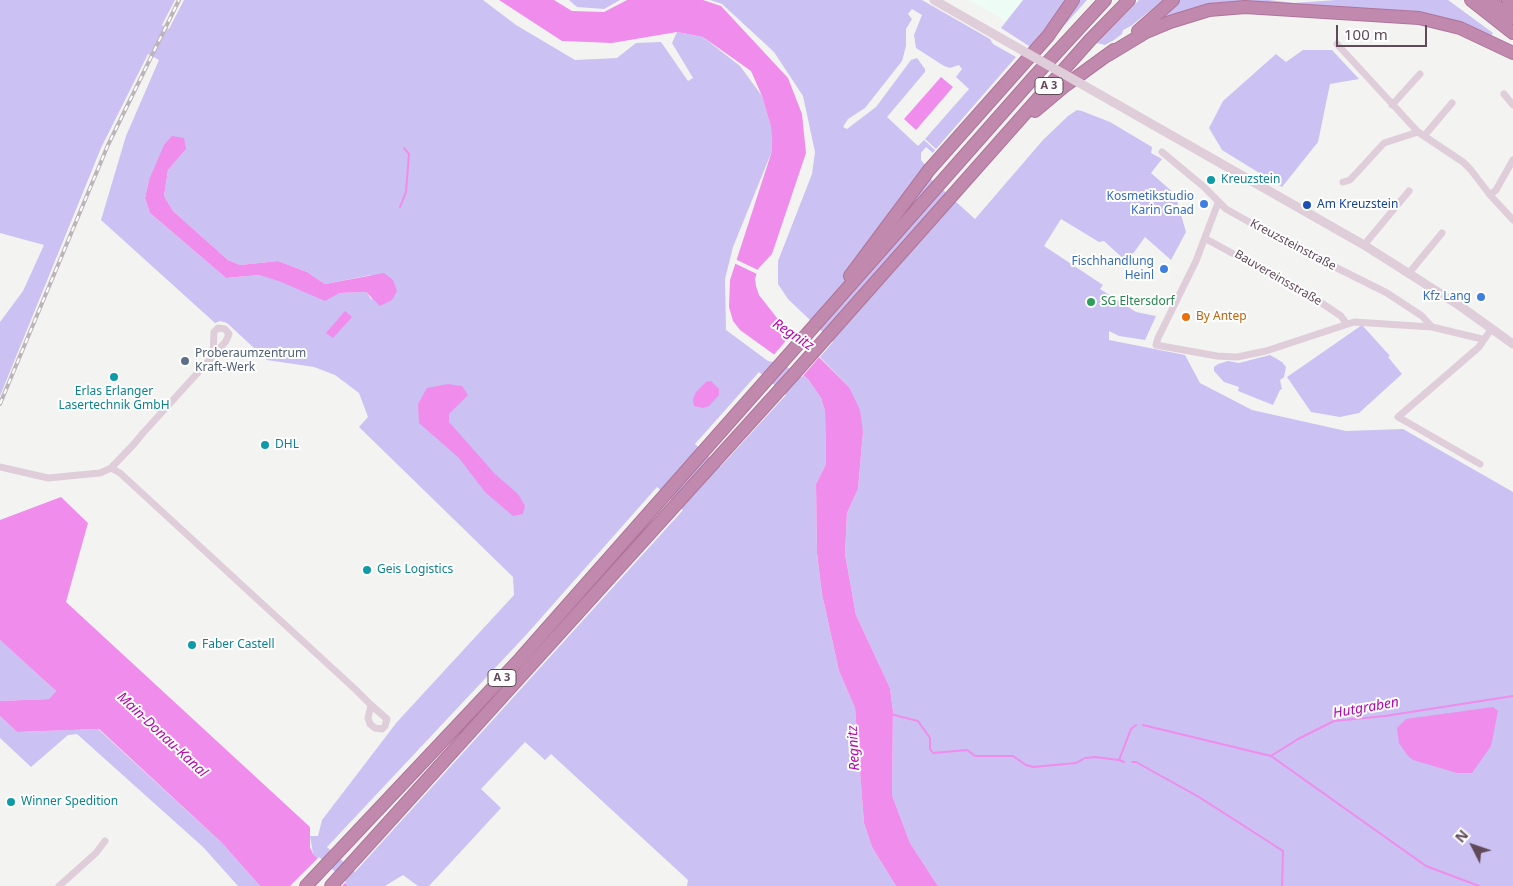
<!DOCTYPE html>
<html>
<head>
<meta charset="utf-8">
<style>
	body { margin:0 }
	#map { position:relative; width:1513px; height:886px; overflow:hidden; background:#f3f4f2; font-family:"Noto Sans",sans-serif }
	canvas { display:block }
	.north { position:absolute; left:1448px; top:821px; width:50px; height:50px; -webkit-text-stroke:4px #fff; paint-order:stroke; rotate:311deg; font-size:14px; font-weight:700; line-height:20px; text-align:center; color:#614959 }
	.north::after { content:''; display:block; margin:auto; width:18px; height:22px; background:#614959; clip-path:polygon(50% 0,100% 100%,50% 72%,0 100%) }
	.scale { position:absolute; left:1336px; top:25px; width:91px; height:22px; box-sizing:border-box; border:2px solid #614959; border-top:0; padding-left:6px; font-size:15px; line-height:18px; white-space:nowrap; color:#614959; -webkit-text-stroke:4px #fff; paint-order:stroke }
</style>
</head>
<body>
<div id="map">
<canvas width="1513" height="886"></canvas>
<div class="north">N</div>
<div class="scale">100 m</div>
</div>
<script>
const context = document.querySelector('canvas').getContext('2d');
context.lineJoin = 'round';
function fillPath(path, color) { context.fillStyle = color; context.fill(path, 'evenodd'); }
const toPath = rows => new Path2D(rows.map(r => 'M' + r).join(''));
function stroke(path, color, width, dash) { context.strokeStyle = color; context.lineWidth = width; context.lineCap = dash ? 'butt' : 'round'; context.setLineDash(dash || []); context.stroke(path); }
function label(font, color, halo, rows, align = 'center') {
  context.font = font + ' "Noto Sans",sans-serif'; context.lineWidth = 4; context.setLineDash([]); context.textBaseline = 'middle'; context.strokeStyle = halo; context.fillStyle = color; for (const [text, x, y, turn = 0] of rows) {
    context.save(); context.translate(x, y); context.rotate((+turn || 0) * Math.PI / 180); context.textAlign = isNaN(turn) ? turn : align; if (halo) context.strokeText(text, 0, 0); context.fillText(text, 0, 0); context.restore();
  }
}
fillPath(toPath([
	[969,0,1023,0,1006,21]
]), '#edfdf6');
fillPath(toPath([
	[0,0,175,0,162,25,169,29,184,0,483,0,516,25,575,60,617,58,636,43,661,42,688,81,693,78,672,43,677,32,703,37,740,66,762,96,771,127,772,151,733,247,725,279,726,330,768,361,787,365,808,379,821,398,825,411,826,464,816,484,817,553,822,594,839,671,855,708,864,823,872,847,896,886,687,886,688,880,551,754,545,760,525,742,481,789,501,808,429,886,418,886,403,875,385,886,348,886,313,854,310,836,318,836,322,820,397,722,514,595,513,577,359,427,368,417,359,393,335,375,314,367,267,360,227,323,220,321,215,323,101,220,126,136,159,60,148,54,101,148,0,396,0,322,23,291,44,245,0,233],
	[186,149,168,170,164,196,173,211,228,260,240,265,278,261,307,272,325,284,371,275,372,300,366,292,339,293,259,275,226,278,150,213,145,198,149,180],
	[759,372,786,395,720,467,695,444],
	[657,487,683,510,355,872,327,847,526,635],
	[569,0,620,0,604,9,577,7],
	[710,0,922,0,990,39,993,44,1016,57,936,149,925,139,969,89,956,77,962,69,959,65,950,68,944,66,916,48,914,35,922,15,912,9,908,14,912,19,906,29,906,46,902,61,865,108,848,119,843,127,847,129,876,107,911,60,917,58,925,69,925,72,887,117,918,146,924,140,935,150,933,153,926,147,921,153,921,160,926,166,922,171,975,219,1043,140,1068,116,1077,110,1082,111,1110,122,1152,147,1151,153,1162,159,1151,173,1175,194,1186,232,1171,260,1145,237,1127,262,1104,241,1099,242,1061,219,1044,246,1103,285,1100,289,1136,312,1156,316,1145,340,1119,336,1109,331,1109,340,1185,355,1200,383,1252,410,1346,431,1403,429,1513,492,1513,886,938,886,910,843,892,795,893,711,890,688,856,615,845,554,847,513,858,489,863,432,849,387,820,357,833,342,788,299,778,284,778,261,812,174,815,152,803,96,774,52,722,4],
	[1023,0,1068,0,1032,48,1001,28],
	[1077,0,1087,0,1046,46],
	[1139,0,1163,0,1131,26,1123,30,1122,34,1114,40,1105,45,1097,43],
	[1179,0,1269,0,1294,3,1336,0,1448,0,1493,33,1491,36,1472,28,1399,11,1278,4,1160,20],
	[1303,50,1332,50,1359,79,1330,84,1318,142,1282,187,1222,150,1209,128,1223,101,1276,54,1286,62],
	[1362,325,1390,356,1388,357,1402,374,1359,413,1340,417,1311,412,1287,377],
	[1270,355,1282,362,1286,367,1284,377,1280,380,1282,389,1280,390,1273,405,1238,391,1239,387,1224,382,1214,371,1214,367,1218,364,1228,361,1239,363],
	[0,640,56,691,49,699,0,701],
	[0,716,17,732,98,729,222,843,260,886,238,886,203,847,77,734,68,735,31,767,0,738]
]), '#cbc1f2');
fillPath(toPath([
	[499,0,554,0,572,11,604,12,627,0,703,0,721,6,788,78,802,114,806,153,772,254,758,269,755,279,756,286,759,295,777,318,821,359,849,387,860,410,863,432,858,489,847,513,845,554,856,615,890,688,893,711,892,795,910,843,938,886,896,886,872,847,864,823,855,708,839,671,822,594,817,553,816,484,826,464,825,411,821,398,808,379,740,330,733,321,729,307,730,280,772,151,771,127,762,96,751,71,703,37,677,32,612,43,562,41],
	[941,77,953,87,916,130,904,119],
	[172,136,184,138,186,149,168,170,164,196,173,211,228,260,240,265,278,261,307,272,325,284,384,273,393,280,397,291,392,300,380,306,366,292,339,293,325,301,279,281,259,275,226,278,150,213,145,198,149,180,164,145],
	[345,311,352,317,333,338,326,333],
	[711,381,719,389,719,395,709,406,703,408,694,406,693,399,696,392,706,382],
	[448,384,462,386,468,395,449,414,449,422,495,474,518,494,525,506,523,514,513,516,485,492,459,458,419,423,418,404,427,388],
	[61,497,88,523,66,602,310,827,310,847,313,854,348,886,260,886,222,843,99,729,17,732,0,716,0,701,49,699,56,691,0,640,0,520],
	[1493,707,1498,711,1491,746,1472,773,1457,773,1413,760,1408,756,1399,743,1397,728,1406,719]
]), '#f08cec');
fillPath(toPath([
	[735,259,760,271,759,275,734,263],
	[795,330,821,355,802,377,772,357],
	[319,857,346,882,342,886,290,886]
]), '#f3f4f2');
stroke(toPath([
	[400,207,406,192,409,154,404,148],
	[890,714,918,721,930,738,930,749,933,753,967,750,975,756,1013,756,1026,765,1033,767,1076,763,1085,758,1095,757,1119,760,1131,729,1136,725],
	[1143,725,1271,756,1298,739,1334,721,1385,716,1513,696],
	[1271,756,1426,866,1479,886],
	[1119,760,1124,762],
	[1132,762,1136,762,1199,797,1283,851,1282,886]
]), '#f08cec', 2);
const motorway = toPath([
	[1471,0,1513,33],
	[1488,0,1513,18],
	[1508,0,1513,4],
	[1138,31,1173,0],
	[1108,55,1146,32,1170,22,1209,10,1245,7,1419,18,1460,28,1513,53],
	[1035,111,1066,85,1114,50],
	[850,276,929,170,1048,36,1073,0],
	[306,886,520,659,1034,77,1105,0],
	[331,886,794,374,1090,40,1129,0]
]);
stroke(motorway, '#ae7499', 14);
stroke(toPath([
	[1337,44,1418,132,1463,162,1471,170,1490,195,1513,220],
	[1504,94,1513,105],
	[1392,105,1420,74],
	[1424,136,1452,103],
	[1162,152,1204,187,1226,209,1283,241,1387,293,1422,316,1432,327],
	[1343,182,1350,180,1384,143,1418,132],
	[1490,195,1496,190,1513,160],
	[1218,203,1196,261,1158,338,1156,345,1217,356,1237,357,1266,351,1354,322,1432,327,1482,339],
	[1206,239,1311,296,1341,316,1346,323],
	[1364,245,1409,191],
	[1409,273,1442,233],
	[1480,464,1398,417,1479,347,1492,328],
	[0,467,48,478,100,473,111,468,134,444,143,433,213,356,226,341,229,334,225,329,218,328,214,332,213,356],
	[111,468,120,473,356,690,371,705,368,718,370,724,375,728,382,729,385,726,387,719,371,705],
	[59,886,96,853,105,841]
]), '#dfceda', 7);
stroke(toPath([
	[934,0,997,36],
	[1113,102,1364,245,1460,306,1513,344]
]), '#dfceda', 9);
stroke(motorway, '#c289ae', 12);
const rail = toPath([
	[0,404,108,145,179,0]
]);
stroke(rail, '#bcb4b9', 4);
stroke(rail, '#fff', 2, [5.5]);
stroke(toPath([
	[997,36,1113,102]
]), '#dfceda', 9);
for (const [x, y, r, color] of [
	[1211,180,5,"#0f9aa8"],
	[1204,204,5,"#3f7fe0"],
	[1307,205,5,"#1a4fb4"],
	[1164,269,5,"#3f7fe0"],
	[1481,297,5,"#3f7fe0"],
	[1091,302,5,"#2e9e5b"],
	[1186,317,5,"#e8710a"],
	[185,361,5,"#5c6f8a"],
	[114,377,5,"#0f9aa8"],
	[265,445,5,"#0f9aa8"],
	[367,570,5,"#0f9aa8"],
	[192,645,5,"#0f9aa8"],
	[11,802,5,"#0f9aa8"]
]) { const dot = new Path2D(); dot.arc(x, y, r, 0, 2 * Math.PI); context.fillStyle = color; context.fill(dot); stroke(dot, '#fff', 2); }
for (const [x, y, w] of [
	[1049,86,28],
	[502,678,28]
]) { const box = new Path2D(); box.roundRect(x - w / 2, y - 8.5, w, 17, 4); context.fillStyle = '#fff'; context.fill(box); stroke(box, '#614959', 1); }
label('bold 11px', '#614959', null, [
	["A 3",1049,86],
	["A 3",502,678]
]);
label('12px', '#0d838f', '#fff', [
	["Kreuzstein",1221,180],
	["Erlas Erlanger",114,392,"center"],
	["Lasertechnik GmbH",114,406,"center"],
	["DHL",275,445],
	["Geis Logistics",377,570],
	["Faber Castell",202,645],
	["Winner Spedition",21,802]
], 'left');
label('12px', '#366cbe', '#fff', [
	["Kosmetikstudio",1194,197],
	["Karin Gnad",1194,211],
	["Fischhandlung",1154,262],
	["Heinl",1154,276],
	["Kfz Lang",1471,297]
], 'right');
label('12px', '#164399', '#fff', [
	["Am Kreuzstein",1317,205]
], 'left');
label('12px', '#614959', '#fff', [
	["Kreuzsteinstraße",1293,245,28],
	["Bauvereinsstraße",1278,278,30]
]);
label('12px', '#27864d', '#fff', [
	["SG Eltersdorf",1101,302]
], 'left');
label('12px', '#c56008', '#fff', [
	["By Antep",1196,317]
], 'left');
label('12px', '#4e5e75', '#fff', [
	["Proberaumzentrum",195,354],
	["Kraft-Werk",195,368]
], 'left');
label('italic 14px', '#b607af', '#fff', [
	["Regnitz",793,335,33],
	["Hutgraben",1366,708,-10],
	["Main-Donau-Kanal",162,735,43],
	["Regnitz",854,748,-93]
]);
</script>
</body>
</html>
